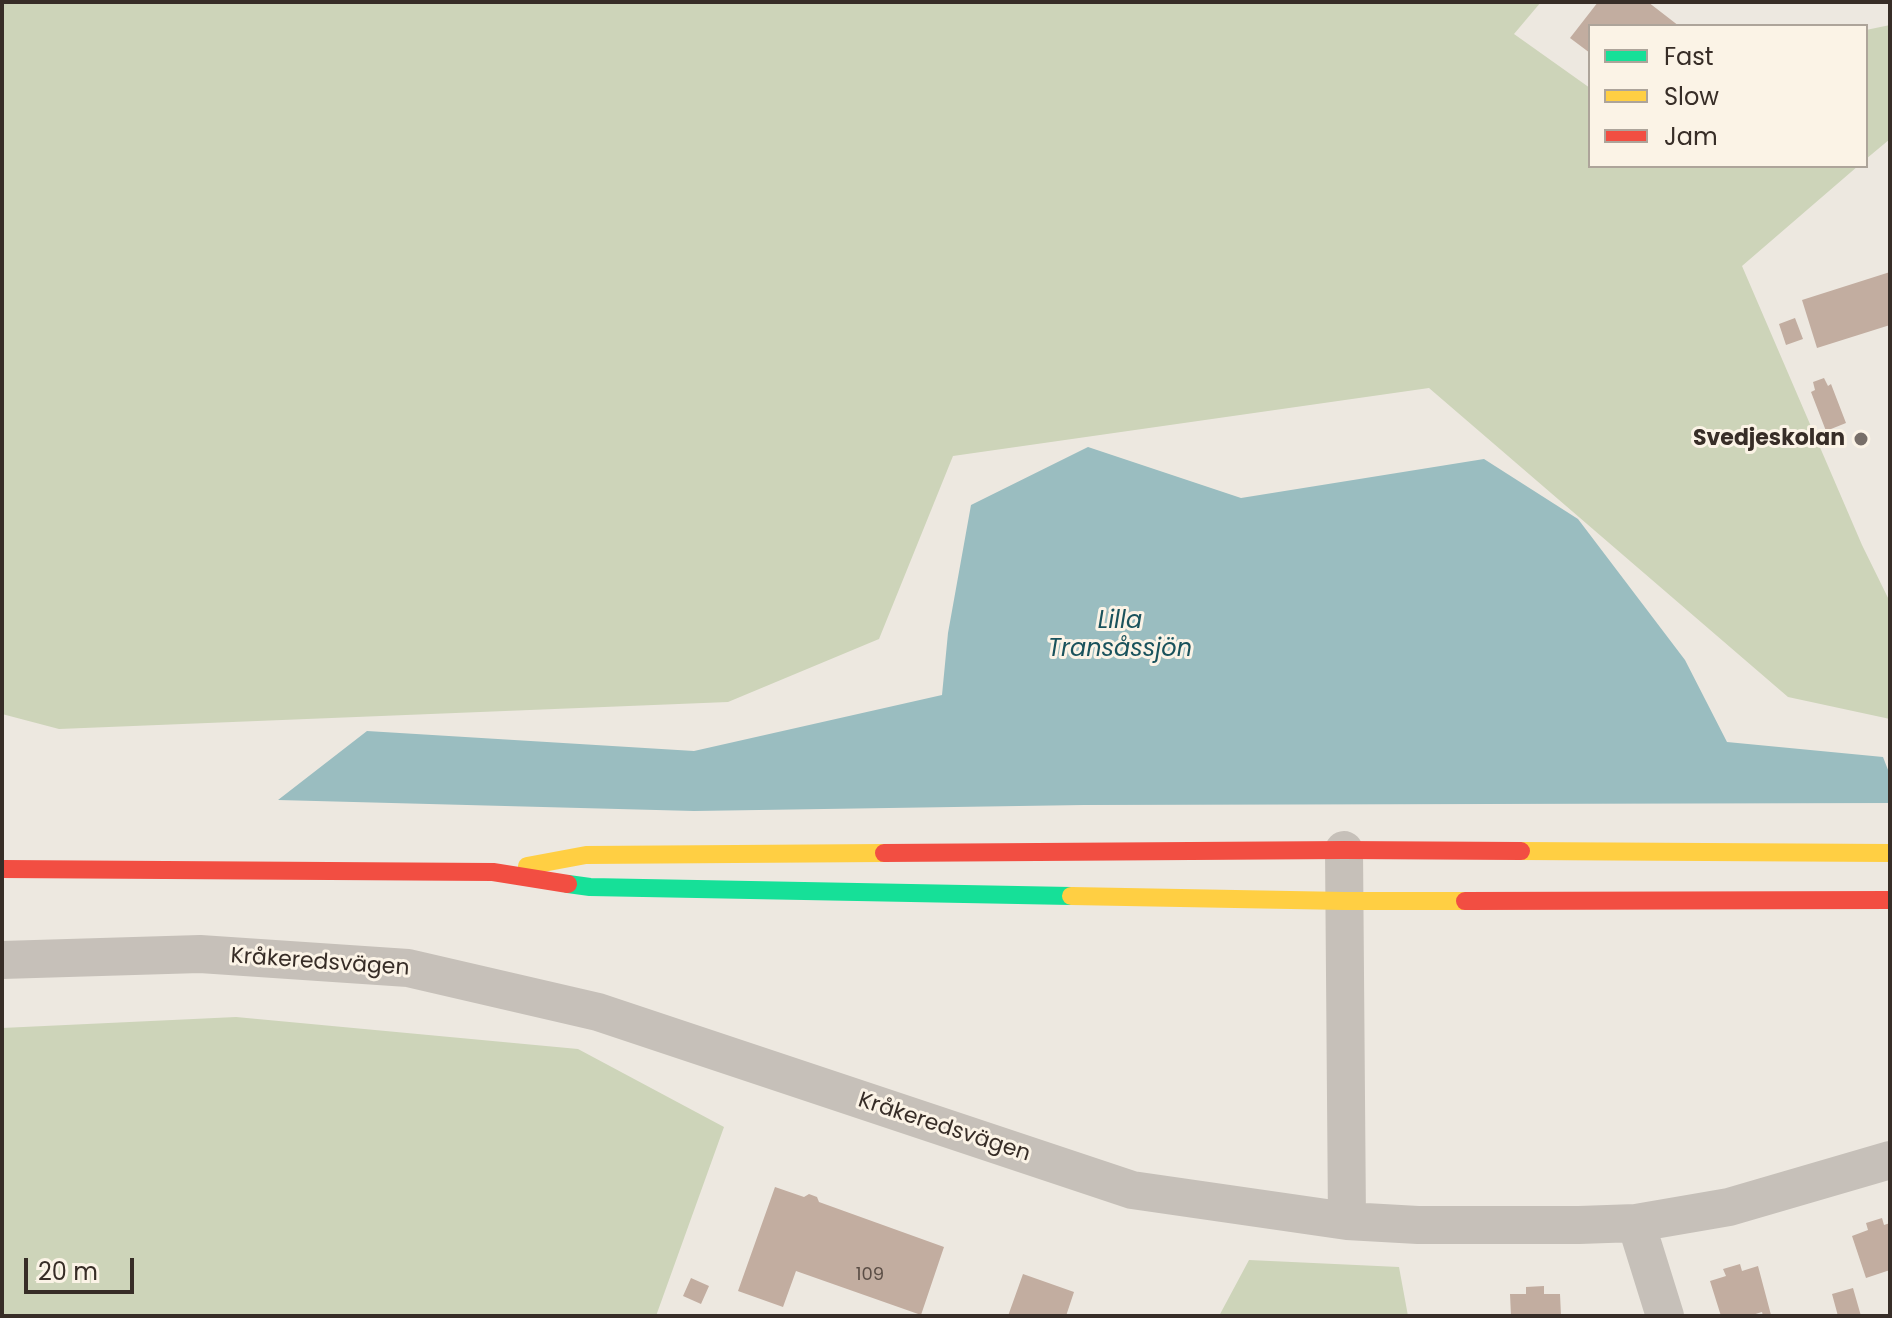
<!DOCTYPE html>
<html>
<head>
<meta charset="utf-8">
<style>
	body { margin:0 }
	#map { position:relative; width:1892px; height:1318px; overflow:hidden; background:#ede8e0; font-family:Poppins,sans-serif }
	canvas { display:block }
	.frame { position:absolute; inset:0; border:4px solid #372d27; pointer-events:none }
	.legend { position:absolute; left:1588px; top:24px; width:280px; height:144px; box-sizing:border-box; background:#fbf3e6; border:2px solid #ada49a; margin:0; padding:10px 14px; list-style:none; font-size:24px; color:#372d27 }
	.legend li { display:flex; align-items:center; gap:16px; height:40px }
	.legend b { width:40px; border:2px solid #ada49a }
	.scale { position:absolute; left:24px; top:1258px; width:110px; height:36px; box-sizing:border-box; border:4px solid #372d27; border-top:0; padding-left:10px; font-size:24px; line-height:28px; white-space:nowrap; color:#372d27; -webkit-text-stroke:6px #fbf3e6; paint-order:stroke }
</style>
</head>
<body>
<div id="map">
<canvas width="1892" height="1318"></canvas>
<div class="frame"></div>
<ul class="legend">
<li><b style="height:10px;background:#16e098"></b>Fast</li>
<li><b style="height:10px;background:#ffcf43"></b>Slow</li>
<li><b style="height:10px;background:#f24e42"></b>Jam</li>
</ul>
<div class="scale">20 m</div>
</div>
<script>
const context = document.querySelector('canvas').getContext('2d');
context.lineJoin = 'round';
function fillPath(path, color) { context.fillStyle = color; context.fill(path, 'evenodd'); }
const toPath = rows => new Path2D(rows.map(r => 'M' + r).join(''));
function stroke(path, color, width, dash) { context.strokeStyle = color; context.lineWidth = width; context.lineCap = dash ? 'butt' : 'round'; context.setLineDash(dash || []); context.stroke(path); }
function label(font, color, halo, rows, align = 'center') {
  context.font = font + ' Poppins,sans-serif'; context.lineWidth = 6; context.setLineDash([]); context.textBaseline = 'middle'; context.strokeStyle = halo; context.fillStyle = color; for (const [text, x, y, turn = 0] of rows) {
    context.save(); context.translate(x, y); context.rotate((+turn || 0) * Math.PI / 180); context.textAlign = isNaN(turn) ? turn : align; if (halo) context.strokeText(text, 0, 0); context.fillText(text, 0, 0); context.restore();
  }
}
fillPath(toPath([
	[2,2,1541,2,1514,34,1590,88,1590,166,1858,166,1742,266,1862,545,1890,602,1890,719,1788,697,1429,388,953,456,879,639,728,702,59,729,2,714],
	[1890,25,1890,139,1866,159,1866,30],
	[236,1017,578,1049,724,1127,656,1316,2,1316,2,1028],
	[1249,1260,1399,1267,1408,1316,1219,1316]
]), '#cdd4b9');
fillPath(toPath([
	[1088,447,1241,498,1484,459,1578,519,1685,660,1727,742,1883,757,1890,775,1890,803,1084,805,694,811,278,800,367,731,694,751,942,695,948,633,971,505]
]), '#9abdc0');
fillPath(toPath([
	[1598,2,1648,2,1679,26,1590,26,1590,53,1570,38],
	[1890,272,1890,325,1817,348,1802,300],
	[1795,318,1803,339,1786,345,1779,324],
	[1824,378,1828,386,1831,384,1846,423,1826,431,1811,392,1815,390,1813,382],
	[775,1187,804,1197,809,1194,817,1197,819,1202,944,1247,921,1315,796,1271,783,1307,738,1291],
	[1882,1218,1884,1225,1890,1223,1890,1270,1866,1278,1852,1236,1868,1230,1866,1223],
	[1740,1264,1742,1271,1758,1266,1771,1315,1763,1316,1762,1312,1749,1316,1721,1316,1710,1281,1726,1276,1723,1269],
	[1023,1274,1074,1292,1066,1316,1008,1316],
	[691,1278,709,1286,701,1304,683,1296],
	[1544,1286,1544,1294,1560,1294,1561,1316,1511,1316,1510,1294,1526,1294,1526,1287],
	[1853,1288,1861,1316,1838,1316,1832,1294]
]), '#c2ada0');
stroke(toPath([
	[1344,850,1347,1221],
	[2,960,200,954,408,968,598,1012,1132,1190,1347,1221,1418,1225,1579,1225,1636,1223,1729,1207,1890,1160],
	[1636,1223,1665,1316]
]), '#c6c0b9', 38);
stroke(toPath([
	[568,884,590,887,1071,896]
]), '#16e098', 18);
stroke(toPath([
	[1521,851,1890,853],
	[527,866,586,855,884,853],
	[1071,896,1345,901,1465,901]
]), '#ffcf43', 18);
stroke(toPath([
	[884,853,1344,850,1521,851],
	[2,869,493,872,568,884],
	[1465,901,1890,900]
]), '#f24e42', 18);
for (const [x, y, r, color] of [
	[1861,439,8,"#776e68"]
]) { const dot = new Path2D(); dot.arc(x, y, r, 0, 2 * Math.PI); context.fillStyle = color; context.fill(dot); stroke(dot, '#fbf3e6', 3); }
label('18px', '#5a4d45', null, [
	["109",870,1275]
]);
label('bold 22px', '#372d27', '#fbf3e6', [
	["Svedjeskolan",1845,439]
], 'right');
label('22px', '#372d27', '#fbf3e6', [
	["Kråkeredsvägen",320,963,4],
	["Kråkeredsvägen",944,1128,18]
]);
label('italic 24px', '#19525c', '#fbf3e6', [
	["Lilla",1120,622],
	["Transåssjön",1120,650]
]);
</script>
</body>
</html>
